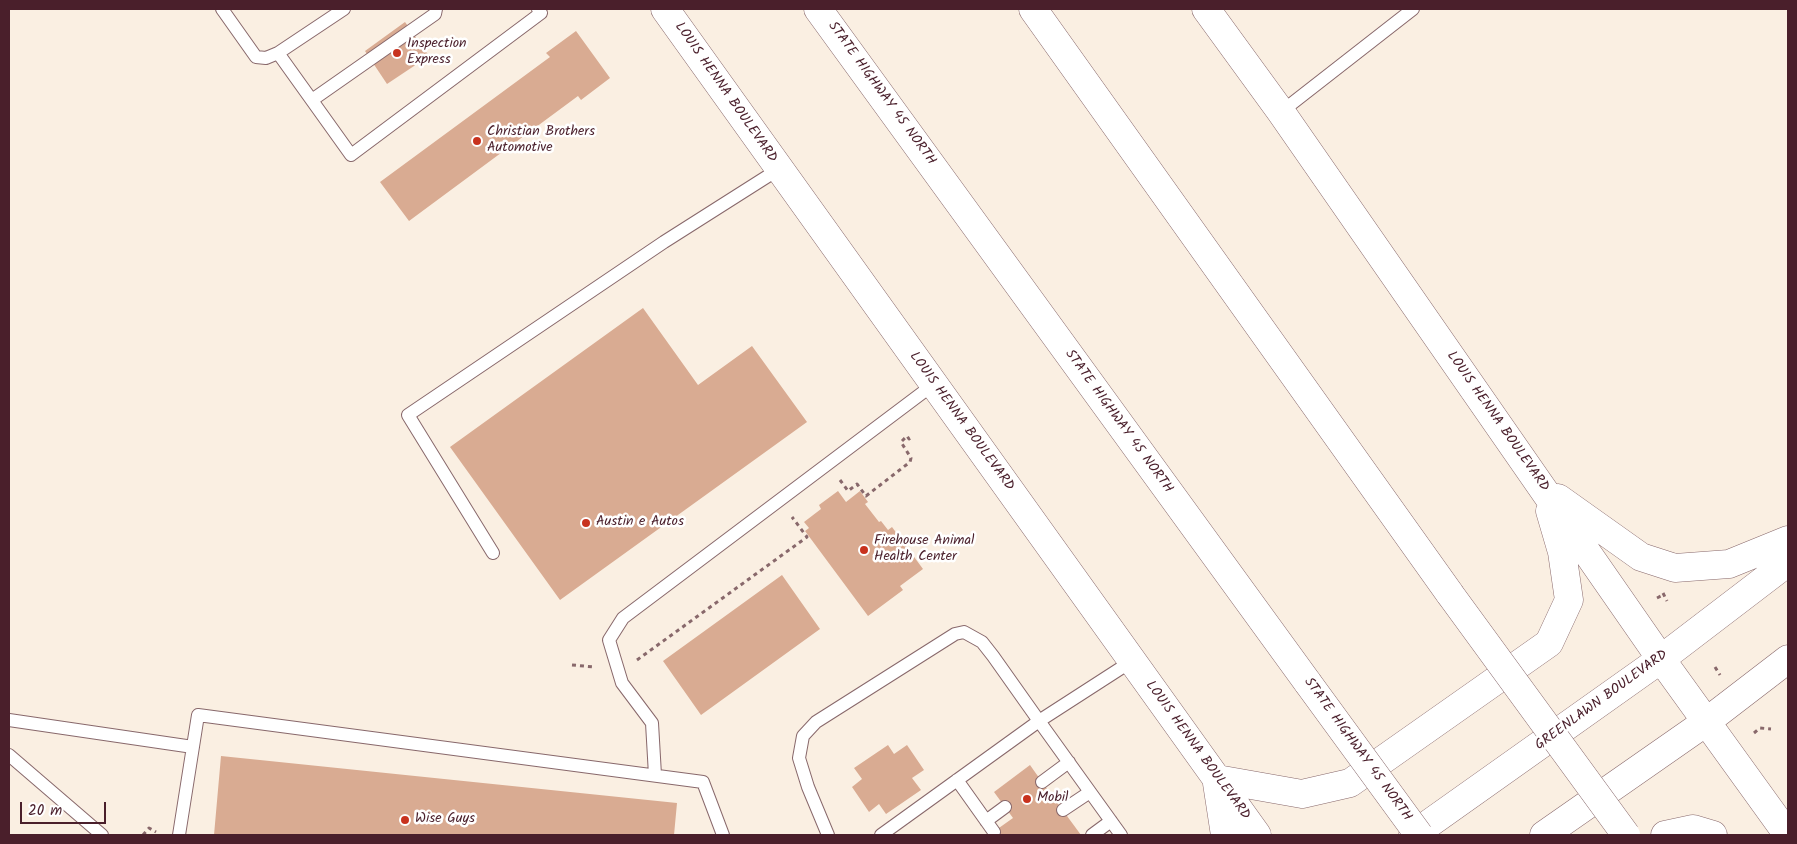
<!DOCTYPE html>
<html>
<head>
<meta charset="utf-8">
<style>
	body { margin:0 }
	#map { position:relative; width:1797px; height:844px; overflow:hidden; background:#faefe2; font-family:Kalam,sans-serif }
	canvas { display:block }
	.frame { position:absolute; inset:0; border:10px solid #4a1f2b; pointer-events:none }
	.scale { position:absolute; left:20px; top:802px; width:86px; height:22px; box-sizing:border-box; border:2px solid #4a1f2b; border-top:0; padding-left:6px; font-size:15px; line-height:18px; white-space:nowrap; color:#4a1f2b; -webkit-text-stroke:4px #fff; paint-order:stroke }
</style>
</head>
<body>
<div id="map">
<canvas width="1797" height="844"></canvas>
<div class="frame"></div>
<div class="scale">20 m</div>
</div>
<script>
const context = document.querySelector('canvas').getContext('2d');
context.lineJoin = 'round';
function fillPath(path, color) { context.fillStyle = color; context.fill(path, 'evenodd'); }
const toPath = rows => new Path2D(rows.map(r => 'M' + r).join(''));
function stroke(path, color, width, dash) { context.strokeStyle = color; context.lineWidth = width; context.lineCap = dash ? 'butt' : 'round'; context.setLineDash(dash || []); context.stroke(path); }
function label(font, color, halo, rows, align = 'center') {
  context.font = font + ' Kalam,sans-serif'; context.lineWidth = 5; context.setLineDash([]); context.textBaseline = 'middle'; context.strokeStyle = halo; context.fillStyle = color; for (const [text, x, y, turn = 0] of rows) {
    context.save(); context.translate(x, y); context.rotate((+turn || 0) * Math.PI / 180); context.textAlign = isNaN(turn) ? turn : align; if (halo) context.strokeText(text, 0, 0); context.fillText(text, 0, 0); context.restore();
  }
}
fillPath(toPath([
	[405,22,429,56,387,84,365,51],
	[576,31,610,78,581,100,578,96,409,221,380,182,550,57,546,53],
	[643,308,698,385,752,346,807,422,560,600,450,447],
	[838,491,846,502,860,491,868,502,865,504,879,522,881,521,888,530,892,527,923,569,900,586,903,590,868,616,805,531,809,528,804,522,821,509,819,505],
	[782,575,820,629,701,715,663,661],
	[888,745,894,754,907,745,924,770,912,778,921,790,886,814,879,804,869,812,852,787,862,779,854,768],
	[221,756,677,803,674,835,214,835],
	[1030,765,1042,782,1081,835,989,835,1013,818,994,792]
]), '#d9ab92');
const service = toPath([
	[222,9,256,57,266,58,278,53],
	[344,9,278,53,351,155,541,13,538,9],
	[312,100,435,14,436,9],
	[1281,112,1413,9],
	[493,553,408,415,664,242,779,169],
	[9,720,193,747],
	[9,755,102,835],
	[655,775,652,723,622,683,609,640,623,618,934,384],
	[957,780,994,832],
	[1042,782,1069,762],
	[1063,810,1090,792],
	[986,821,1005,807],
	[179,835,198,715,703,782,723,835],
	[828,835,808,787,799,758,803,736,816,722,955,634,964,632,982,642,993,656,1039,721,1121,835],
	[881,835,1039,721,1132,661],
	[1092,835,1111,821]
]);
const secondary = toPath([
	[665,9,1257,835],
	[1206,9,1281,112,1661,659,1788,835],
	[1558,498,1641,557,1675,568,1729,564,1788,540],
	[1217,779,1302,794,1350,783,1549,643,1569,600,1562,552,1550,511],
	[1217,783,1225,835],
	[1413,835,1661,659,1788,562],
	[1544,835,1706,722,1788,659],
	[1665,835,1693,829,1713,835]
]);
const motorway = toPath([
	[818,9,1308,683],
	[1033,9,1450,594]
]);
stroke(service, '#88686b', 14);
stroke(secondary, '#88686b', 29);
stroke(motorway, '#88686b', 29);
stroke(toPath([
	[840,480,848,491,857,484,866,496,910,462,911,458,901,442,907,436,909,439,913,436],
	[1663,593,1667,601],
	[1657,598,1663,595],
	[637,660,807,537,792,517],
	[572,665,594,667],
	[1715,667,1720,675],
	[1754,733,1760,728,1771,729],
	[143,835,149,828,156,832]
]), '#88686b', 3, [4, 4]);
stroke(service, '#fff', 12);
stroke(secondary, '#fff', 28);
stroke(motorway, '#fff', 28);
const motorwayBridge = toPath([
	[1450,594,1626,835],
	[1308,683,1419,835]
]);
stroke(motorwayBridge, '#88686b', 29, []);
stroke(motorwayBridge, '#fff', 28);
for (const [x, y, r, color] of [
	[397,53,5,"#c8321e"],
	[477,141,5,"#c8321e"],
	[586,523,5,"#c8321e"],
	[864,550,5,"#c8321e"],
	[1027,799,5,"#c8321e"],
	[405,820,5,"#c8321e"]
]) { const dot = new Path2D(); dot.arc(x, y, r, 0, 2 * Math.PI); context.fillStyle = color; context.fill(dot); stroke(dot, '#fff', 2); }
label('14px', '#4a1f2b', '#fff', [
	["Inspection",407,45],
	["Express",407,61],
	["Christian Brothers",487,133],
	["Automotive",487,149],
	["Austin e Autos",596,523],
	["Firehouse Animal",874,542],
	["Health Center",874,558],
	["Mobil",1037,799],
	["Wise Guys",415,820]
], 'left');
label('14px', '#4a1f2b', '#fff', [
	["LOUIS HENNA BOULEVARD",725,93,55],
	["STATE HIGHWAY 45 NORTH",881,94,54],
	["LOUIS HENNA BOULEVARD",961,422,54],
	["STATE HIGHWAY 45 NORTH",1118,422,54],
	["LOUIS HENNA BOULEVARD",1497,422,55],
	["GREENLAWN BOULEVARD",1602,701,-36],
	["STATE HIGHWAY 45 NORTH",1357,750,54],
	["LOUIS HENNA BOULEVARD",1197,751,54]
]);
</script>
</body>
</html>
